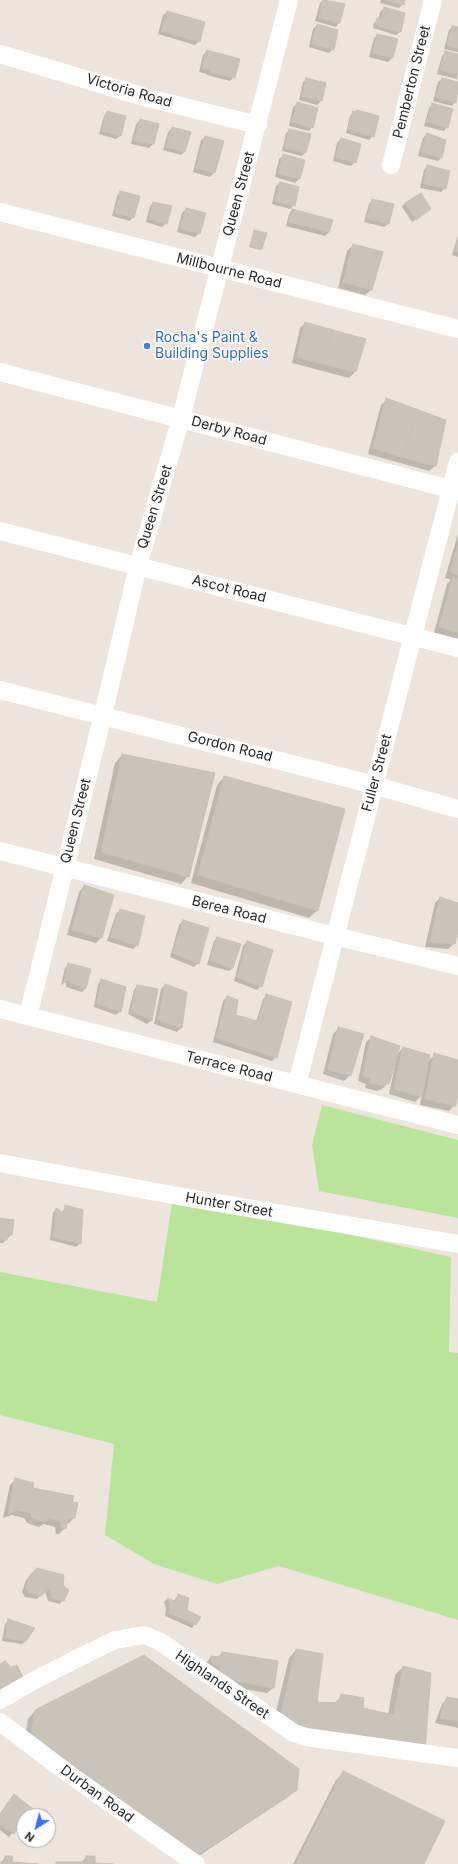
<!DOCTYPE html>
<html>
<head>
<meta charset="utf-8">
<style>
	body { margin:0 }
	#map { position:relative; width:458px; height:1864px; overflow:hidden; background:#ede5dd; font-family:Inter,sans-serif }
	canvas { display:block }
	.north { position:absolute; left:16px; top:1808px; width:40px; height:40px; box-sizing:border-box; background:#fff; border:1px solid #aaa; border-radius:50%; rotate:216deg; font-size:11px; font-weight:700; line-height:16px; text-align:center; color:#2b2b2b }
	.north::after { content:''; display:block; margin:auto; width:14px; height:18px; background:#3a6ffc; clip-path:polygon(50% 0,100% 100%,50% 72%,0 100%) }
</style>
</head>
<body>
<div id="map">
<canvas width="458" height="1864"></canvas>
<div class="north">N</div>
</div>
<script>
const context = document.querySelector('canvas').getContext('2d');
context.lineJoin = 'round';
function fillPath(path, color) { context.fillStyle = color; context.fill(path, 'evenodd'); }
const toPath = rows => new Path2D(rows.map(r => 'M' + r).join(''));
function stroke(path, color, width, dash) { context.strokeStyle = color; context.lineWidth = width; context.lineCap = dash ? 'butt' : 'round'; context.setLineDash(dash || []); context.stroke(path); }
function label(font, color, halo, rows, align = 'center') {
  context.font = font + ' Inter,sans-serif'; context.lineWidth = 3; context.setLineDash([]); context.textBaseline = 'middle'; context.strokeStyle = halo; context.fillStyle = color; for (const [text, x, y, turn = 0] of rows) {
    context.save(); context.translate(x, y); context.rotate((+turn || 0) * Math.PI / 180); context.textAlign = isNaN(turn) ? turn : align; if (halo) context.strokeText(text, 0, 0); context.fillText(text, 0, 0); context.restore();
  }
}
fillPath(toPath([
	[322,1105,458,1140,458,1218,319,1191,312,1145],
	[172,1202,272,1217,451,1257,449,1352,458,1353,458,1620,279,1566,217,1584,154,1564,105,1535,114,1444,0,1415,0,1272,157,1302]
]), '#b9e499');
fillPath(toPath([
	[323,0,344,4,339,23,336,27,315,21,320,3],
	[381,0,404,0,403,4,399,8,380,3],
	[384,8,400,32,396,35,373,28,374,23,378,20,380,12],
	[167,12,199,41,195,45,158,34,163,15],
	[317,25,333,49,329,53,309,47,313,29],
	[453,27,458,28,458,52,444,49,449,30],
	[378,35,397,40,392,58,388,62,369,57,374,38],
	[207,51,234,77,230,81,207,75,207,74,199,72,203,55],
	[446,52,458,55,457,79,437,74,442,56],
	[307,79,325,83,321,101,317,105,299,100,303,82],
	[442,79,458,83,458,93,455,102,452,106,433,101,438,82],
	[297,104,312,127,309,131,289,126,293,107],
	[433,104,447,127,444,131,424,126,429,108],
	[107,112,120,136,116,139,99,134,104,116],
	[353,112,373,136,369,140,346,133,350,116],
	[140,120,158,125,153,144,149,148,131,144,136,124],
	[172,128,184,152,181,155,163,150,168,132],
	[290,130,305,153,302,156,282,151,286,133],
	[427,134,441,158,438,161,418,156,423,138],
	[205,137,223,142,214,173,210,177,193,172,201,140],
	[341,139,355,162,351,166,333,161,337,143],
	[283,156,303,161,299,179,295,183,275,177,279,159],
	[427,166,445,188,441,192,420,188,424,170],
	[280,183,294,205,290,209,272,204,276,186],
	[120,192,133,217,130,221,112,216,117,196],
	[372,200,388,224,384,227,364,222,369,204],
	[153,203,166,223,162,227,146,222,150,206],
	[405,203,430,209,412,222,402,207],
	[186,209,199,233,195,237,177,232,182,213],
	[292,210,329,232,325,236,286,226,289,214],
	[255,231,262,249,260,250,249,247],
	[458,235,458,257,452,255],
	[353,245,371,290,365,295,338,288,347,251],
	[305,323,364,340,355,372,349,378,292,363,300,328],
	[387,399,435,466,429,471,368,454,381,405],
	[458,534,458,639,434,633,447,584,451,580,445,578],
	[122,755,188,876,181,884,94,859,115,763],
	[224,777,343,809,317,911,309,918,191,883,217,785],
	[84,886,102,937,96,943,67,935,79,892],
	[440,898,458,904,458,928,454,944,448,949,425,947,435,903],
	[120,910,137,945,133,949,107,941,116,914],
	[183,921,198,963,194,967,170,957,179,925],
	[217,938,233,968,229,971,207,965,214,941],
	[247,942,261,986,257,990,234,981,243,946],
	[69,964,85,989,82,992,66,987,66,982,61,985,65,968],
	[101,980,120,1011,116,1015,94,1007,98,984],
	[165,985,186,992,181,1028,177,1032,154,1024,161,989],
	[137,986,157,989,151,1021,147,1024,128,1014,134,990],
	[267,995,276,1057,272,1061,213,1042,223,1001,227,997,235,1016,256,1022,263,999],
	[339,1028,350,1075,344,1081,323,1074,333,1034],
	[372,1037,397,1054,403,1048,428,1061,435,1055,458,1061,458,1088,455,1105,449,1111,420,1105,422,1095,415,1102,389,1094,395,1065,393,1065,388,1083,382,1089,377,1091,365,1088,366,1084,358,1081,366,1042],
	[66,1206,80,1243,76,1247,50,1240,53,1213,56,1209,62,1212],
	[0,1219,11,1235,3,1243,0,1243],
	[16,1479,32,1489,70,1502,74,1518,69,1523,66,1524,65,1528,59,1534,56,1534,55,1527,44,1524,39,1527,27,1523,24,1518,12,1515,3,1518,10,1485],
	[37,1569,62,1586,63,1600,60,1604,48,1601,45,1591,37,1599,25,1597,22,1592,26,1580],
	[178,1595,185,1611,195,1624,192,1628,165,1616,166,1608,164,1602,167,1599,174,1601],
	[9,1620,26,1641,22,1644,2,1641,5,1624],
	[296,1650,316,1703,334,1704,342,1695,362,1709,388,1715,395,1675,403,1667,417,1758,273,1724,289,1658],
	[222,1653,277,1662,273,1688,267,1693,214,1684,206,1663,211,1657,217,1658],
	[447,1698,458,1700,458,1728,435,1723,442,1704],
	[35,1711,296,1789,288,1797,188,1863,23,1749,28,1719],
	[343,1773,423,1864,293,1864,336,1780],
	[10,1799,27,1816,24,1816,24,1819,9,1837,0,1830,0,1814],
	[5,1857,11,1863,38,1864,0,1864],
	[87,1857,94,1864,111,1864,56,1864,80,1863]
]), '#0003');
const building = toPath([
	[323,0,345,4,340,23,319,18,323,0],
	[386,0,405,0,404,5,386,0],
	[384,7,405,13,401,32,379,27,376,24,377,18,381,19,384,7],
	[167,11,205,22,200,42,161,31,167,11],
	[317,24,338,30,334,50,312,44,317,24],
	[452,26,458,27,458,48,447,45,452,26],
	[377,34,398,39,393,58,373,53,377,34],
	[207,50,240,59,235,78,210,72,210,70,202,68,207,50],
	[445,51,458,54,458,75,440,70,445,51],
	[306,78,326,83,322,101,302,96,306,78],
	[442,78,458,82,456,103,436,97,442,78],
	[297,102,318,108,313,128,292,122,297,102],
	[432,103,453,109,448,128,427,122,432,103],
	[357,110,379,116,374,137,348,129,353,111,356,112,357,110],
	[107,111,126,116,121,136,102,131,107,111],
	[140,119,159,124,154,144,134,141,140,119],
	[172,127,191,132,185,152,166,147,172,127],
	[289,129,311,134,306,153,285,148,289,129],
	[427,133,446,140,442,158,421,152,427,133],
	[205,136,224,141,215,173,196,168,205,136],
	[341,138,361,144,356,163,336,157,341,138],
	[283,154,305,160,300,179,278,174,283,154],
	[427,165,450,171,446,189,424,184,427,165],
	[280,182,299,187,295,206,275,201,280,182],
	[120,191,140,196,134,218,115,213,120,191],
	[421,193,431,209,416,220,405,203,421,193],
	[372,199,394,204,389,224,367,218,372,199],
	[153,202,172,206,167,224,149,219,153,202],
	[186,208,206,213,200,234,180,228,186,208],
	[292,209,333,220,329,232,289,222,292,209],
	[254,230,267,233,262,249,250,246,254,230],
	[458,240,458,252,455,251,458,240],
	[353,244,383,252,372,290,343,282,353,244],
	[305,322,333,330,323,364,297,357,305,322],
	[333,330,366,339,356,372,323,364,333,330],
	[386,398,416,409,404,458,373,448,386,398],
	[416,409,446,420,436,466,404,458,416,409],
	[458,546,458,575,450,572,458,546],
	[453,577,458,579,458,632,439,627,453,577],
	[122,754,215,773,189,877,101,852,122,754],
	[224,776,345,809,318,911,198,875,224,776],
	[84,885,114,895,102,938,72,930,84,885],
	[440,897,458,903,458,932,455,944,430,942,440,897],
	[120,909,145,916,138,946,110,937,120,909],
	[183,920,209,928,199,964,173,953,183,920],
	[217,937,241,944,233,968,210,961,217,937],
	[247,941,273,950,262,987,237,977,247,941],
	[68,963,91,969,86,989,70,983,70,979,64,983,68,963],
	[101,979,126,987,121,1012,97,1004,101,979],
	[165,984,187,992,182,1028,158,1020,165,984],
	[137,985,158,989,152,1021,131,1010,137,985],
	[266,994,292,1002,277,1058,216,1038,227,996,238,1000,236,1015,258,1021,266,994],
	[338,1027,364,1034,351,1076,328,1069,338,1027],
	[371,1036,400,1046,389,1084,385,1084,383,1086,370,1083,371,1078,363,1076,371,1036],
	[403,1047,430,1055,422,1097,394,1089,403,1047],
	[434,1053,458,1060,458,1093,456,1106,425,1099,434,1053],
	[65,1205,83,1210,81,1244,53,1237,56,1208,64,1213,65,1205],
	[0,1218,14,1220,12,1235,8,1235,7,1240,0,1239,0,1218],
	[15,1478,34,1483,33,1488,74,1496,72,1502,78,1503,75,1518,68,1518,66,1529,61,1528,61,1522,50,1518,45,1522,33,1518,30,1513,18,1510,8,1514,15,1478],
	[37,1568,64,1575,63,1585,69,1590,64,1601,52,1598,49,1589,41,1596,29,1593,26,1587,30,1575,37,1568],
	[178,1594,189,1598,187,1610,201,1617,196,1625,169,1613,170,1603,167,1598,176,1601,178,1594],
	[8,1619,35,1628,26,1641,5,1638,8,1619],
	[296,1649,323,1654,317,1702,338,1703,341,1694,364,1698,363,1708,394,1715,403,1666,431,1673,425,1751,305,1734,280,1717,296,1649],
	[222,1652,278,1661,274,1688,219,1678,220,1667,212,1663,211,1656,222,1657,222,1652],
	[144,1655,299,1769,297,1790,196,1856,30,1741,35,1710,144,1655],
	[5,1661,11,1667,17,1665,24,1679,0,1691,0,1664,5,1661],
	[447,1697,458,1699,458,1721,440,1718,447,1697],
	[343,1771,445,1821,424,1864,296,1864,343,1771],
	[14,1794,33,1809,28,1816,24,1816,24,1821,14,1834,0,1824,0,1814,14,1794],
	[5,1856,13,1856,12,1862,39,1864,0,1864,0,1862,5,1862,5,1856],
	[86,1856,95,1856,95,1863,113,1864,56,1864,56,1862,86,1862,86,1856]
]);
fillPath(building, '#c9c3bb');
stroke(building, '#c9c1b6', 1);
stroke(toPath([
	[0,54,148,98,258,125],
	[391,165,433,0],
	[0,212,458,329],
	[0,372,458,491],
	[0,531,458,648],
	[0,690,359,781,458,809],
	[0,851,335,936,458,966],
	[0,1009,458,1125],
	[28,1016,103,715,138,566,181,418,289,0],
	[297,1084,458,462],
	[0,1163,189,1198,458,1244],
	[0,1700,35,1680,90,1652,115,1640,144,1635,159,1641,294,1733,306,1737,458,1758],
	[0,1722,69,1774,196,1864]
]), '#fff', 18);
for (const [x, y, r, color] of [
	[147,346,4,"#3f7fe0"]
]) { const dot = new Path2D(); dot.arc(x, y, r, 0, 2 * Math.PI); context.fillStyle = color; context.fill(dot); stroke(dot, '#fff', 1.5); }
label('14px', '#2b2b2b', '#fff', [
	["Pemberton Street",412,82,-76],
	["Victoria Road",129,91,16],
	["Queen Street",239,194,-75],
	["Millbourne Road",229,271,14],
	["Derby Road",229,431,15],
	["Queen Street",155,507,-73],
	["Ascot Road",229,589,14],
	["Gordon Road",230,747,14],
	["Fuller Street",377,773,-75],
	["Queen Street",76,821,-76],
	["Berea Road",229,910,14],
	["Terrace Road",229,1067,14],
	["Hunter Street",229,1205,10],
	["Highlands Street",222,1685,34],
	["Durban Road",97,1794,36]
]);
label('14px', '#366cbe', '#fff', [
	["Rocha's Paint &",155,338],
	["Building Supplies",155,354]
], 'left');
</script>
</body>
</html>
